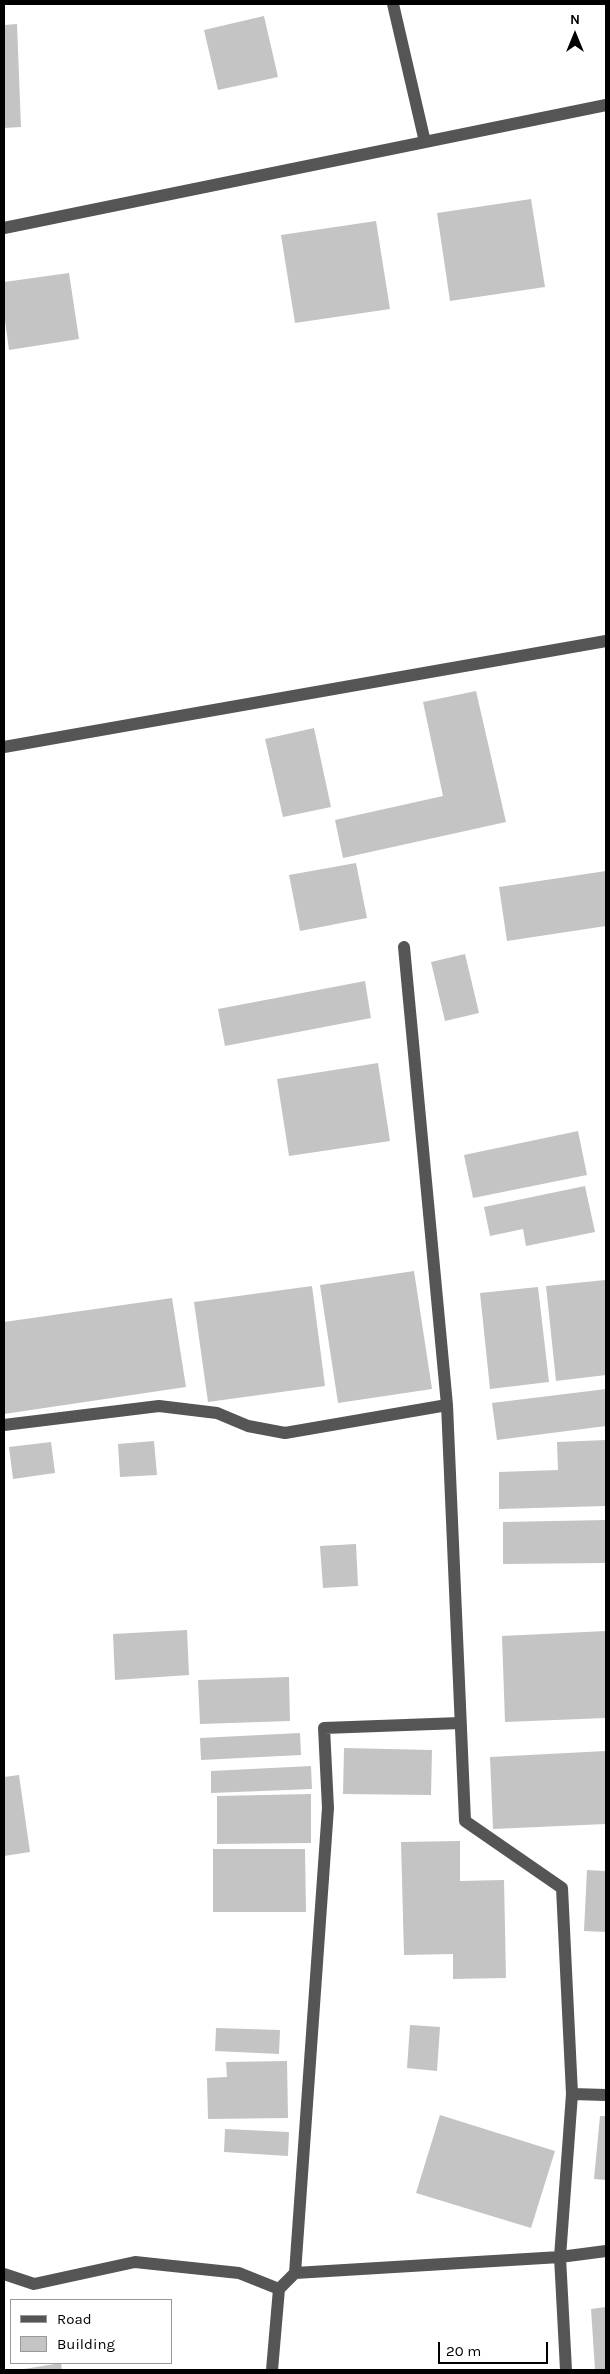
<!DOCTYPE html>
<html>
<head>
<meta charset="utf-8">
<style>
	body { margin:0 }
	#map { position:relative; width:610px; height:2374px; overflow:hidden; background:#fff; font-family:Karla,sans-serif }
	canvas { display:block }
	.frame { position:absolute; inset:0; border:5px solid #000; pointer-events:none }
	.legend { position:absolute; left:10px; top:2299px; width:162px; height:65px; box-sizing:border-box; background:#fff; border:1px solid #999; margin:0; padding:6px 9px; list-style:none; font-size:15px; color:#000 }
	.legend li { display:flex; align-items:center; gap:10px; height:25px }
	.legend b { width:25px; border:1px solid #999 }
	.north { position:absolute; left:550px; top:10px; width:50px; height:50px; -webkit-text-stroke:4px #fff; paint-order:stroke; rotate:0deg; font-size:14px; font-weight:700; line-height:20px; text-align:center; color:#000 }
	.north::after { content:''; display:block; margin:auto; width:18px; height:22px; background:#000; clip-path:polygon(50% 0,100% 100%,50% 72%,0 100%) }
	.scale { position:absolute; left:438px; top:2342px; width:110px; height:22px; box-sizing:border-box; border:2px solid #000; border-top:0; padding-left:6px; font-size:15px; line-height:18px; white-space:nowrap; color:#000; -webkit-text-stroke:4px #fff; paint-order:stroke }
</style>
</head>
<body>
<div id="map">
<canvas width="610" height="2374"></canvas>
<div class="frame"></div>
<ul class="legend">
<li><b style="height:6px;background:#555"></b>Road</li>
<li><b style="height:14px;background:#c4c4c4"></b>Building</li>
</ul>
<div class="north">N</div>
<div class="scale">20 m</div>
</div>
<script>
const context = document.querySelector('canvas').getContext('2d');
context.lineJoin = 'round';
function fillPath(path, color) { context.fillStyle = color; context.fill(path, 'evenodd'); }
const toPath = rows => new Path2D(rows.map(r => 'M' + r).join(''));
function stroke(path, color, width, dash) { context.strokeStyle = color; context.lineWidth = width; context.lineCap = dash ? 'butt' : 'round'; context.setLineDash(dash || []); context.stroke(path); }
fillPath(toPath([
	[264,16,278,77,218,90,204,30],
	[17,24,21,127,4,128,4,25],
	[531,199,545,287,450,301,437,213],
	[376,221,390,309,295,323,281,235],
	[69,273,79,339,9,350,4,313,4,282],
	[476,691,506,822,343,858,335,820,443,796,423,702],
	[314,728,331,807,283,817,265,739],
	[356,863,367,918,300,931,289,875],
	[606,871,606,926,507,941,499,887],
	[465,954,479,1013,445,1021,431,962],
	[365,981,371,1018,225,1046,218,1009],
	[378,1063,390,1141,289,1156,277,1079],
	[578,1131,587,1175,473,1198,464,1155],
	[585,1186,595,1232,526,1246,523,1229,490,1236,484,1207],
	[414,1271,432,1389,338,1403,320,1285],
	[605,1280,606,1375,556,1381,546,1286],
	[312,1286,325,1386,208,1402,194,1302],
	[538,1287,549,1382,490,1389,480,1293],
	[172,1298,186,1387,4,1414,4,1322],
	[606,1389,606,1426,497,1440,492,1403],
	[606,1440,606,1506,499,1509,499,1472,558,1470,557,1442],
	[154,1441,157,1475,120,1477,118,1444],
	[51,1442,55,1473,13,1479,9,1447],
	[606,1520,606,1563,503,1564,503,1522],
	[356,1544,358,1586,323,1588,320,1546],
	[187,1630,189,1675,115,1680,113,1634],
	[606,1631,606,1718,505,1722,502,1636],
	[289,1677,290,1721,200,1724,198,1680],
	[300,1733,301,1755,201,1760,200,1738],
	[344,1748,432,1750,431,1795,343,1794],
	[606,1751,606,1824,493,1829,490,1757],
	[311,1766,312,1789,211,1793,211,1771],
	[19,1775,30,1852,4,1856,4,1777],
	[311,1794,311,1843,217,1844,217,1796],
	[460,1841,460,1881,504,1880,506,1978,453,1979,453,1954,404,1955,401,1842],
	[213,1849,305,1849,306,1912,213,1912],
	[587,1870,606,1871,606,1932,584,1931],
	[410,2025,440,2027,437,2071,407,2068],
	[216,2028,280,2030,279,2054,215,2051],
	[287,2061,288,2118,208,2119,207,2078,227,2077,226,2062],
	[440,2115,555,2151,531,2228,416,2193],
	[600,2116,606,2116,606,2180,594,2179],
	[225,2129,289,2132,288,2156,224,2152],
	[606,2307,606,2370,595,2370,591,2309],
	[61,2363,62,2370,24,2370,24,2369]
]), '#c4c4c4');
stroke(toPath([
	[393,4,425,142],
	[4,228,606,105],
	[4,747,606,641],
	[404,947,447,1405,465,1821,562,1888,572,2094,560,2257,566,2370],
	[4,1425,159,1406,217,1413,248,1426,285,1433,447,1405],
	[572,2094,606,2095],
	[295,2273,328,1808,324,1728,460,1723],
	[4,2274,34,2284,135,2262,239,2273,279,2289],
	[272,2370,279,2289,295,2273,560,2257,606,2251]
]), '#555', 12);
</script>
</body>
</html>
